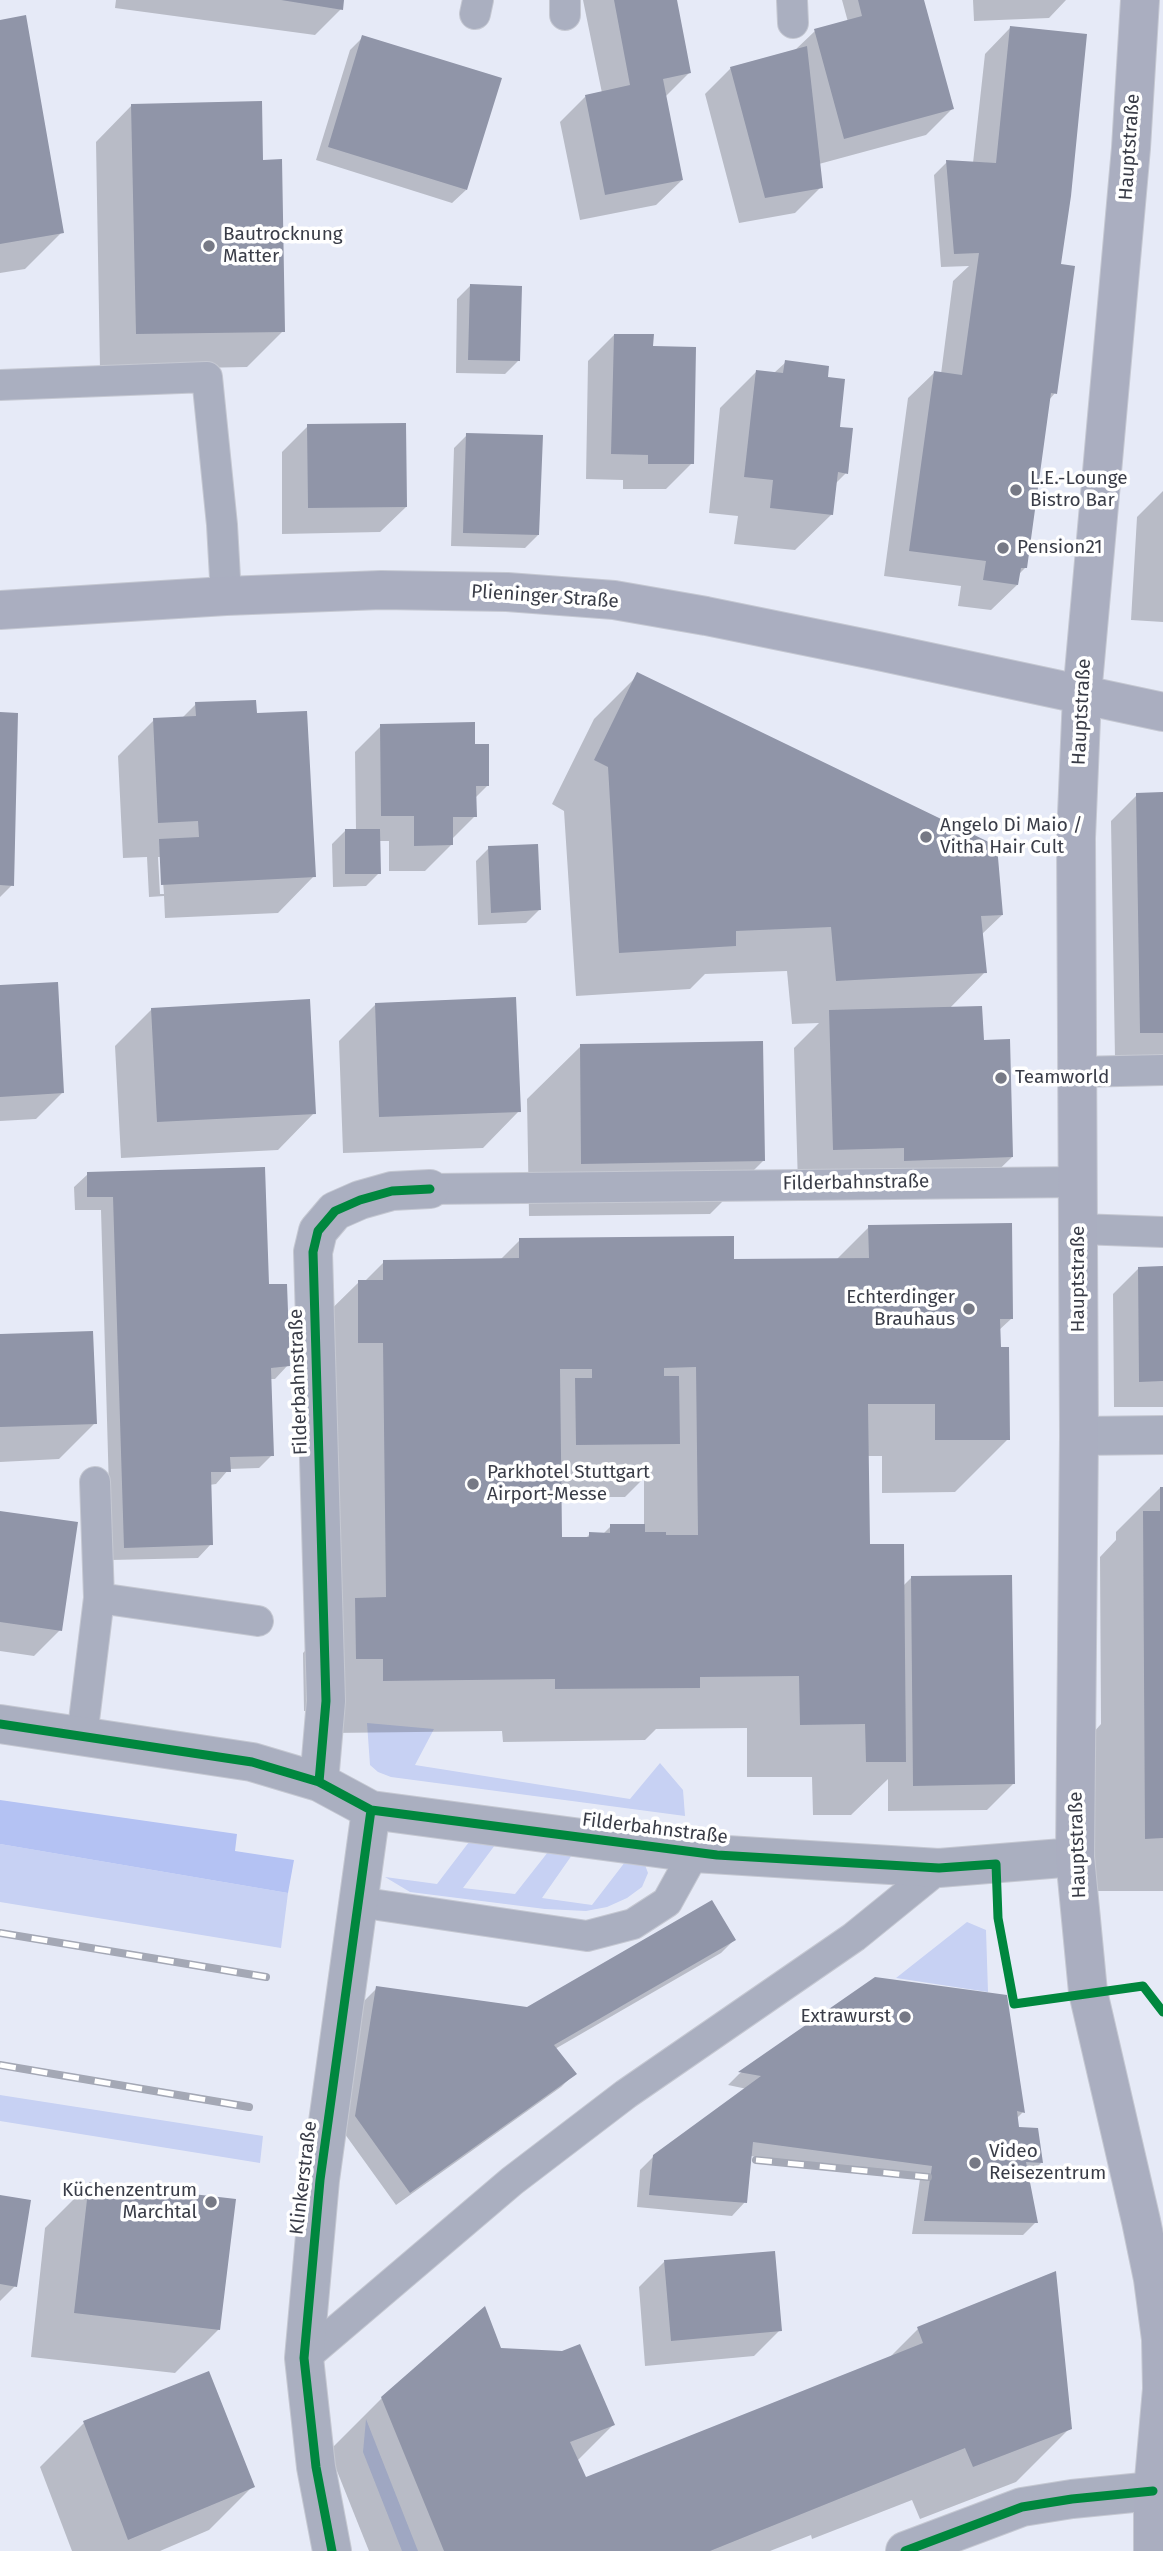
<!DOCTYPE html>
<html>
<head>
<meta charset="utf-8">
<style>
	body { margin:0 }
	canvas { display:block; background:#e6eaf7 }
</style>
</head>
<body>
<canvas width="1163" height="2551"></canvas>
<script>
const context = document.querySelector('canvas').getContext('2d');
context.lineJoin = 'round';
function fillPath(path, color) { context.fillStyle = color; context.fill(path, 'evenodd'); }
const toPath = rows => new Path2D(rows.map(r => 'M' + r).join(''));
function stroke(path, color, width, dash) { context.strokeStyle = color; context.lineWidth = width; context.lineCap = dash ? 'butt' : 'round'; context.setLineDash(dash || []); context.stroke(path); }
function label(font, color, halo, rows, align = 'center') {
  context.font = font + ' "Fira Sans",sans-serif'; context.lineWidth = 7; context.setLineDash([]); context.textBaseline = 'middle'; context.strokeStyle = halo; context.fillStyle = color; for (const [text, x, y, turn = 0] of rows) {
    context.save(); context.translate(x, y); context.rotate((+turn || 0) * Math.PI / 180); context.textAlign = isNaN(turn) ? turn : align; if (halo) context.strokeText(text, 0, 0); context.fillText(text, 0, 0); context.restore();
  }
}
fillPath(toPath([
	[367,1723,434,1729,415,1765,630,1799,660,1763,683,1790,685,1816,391,1777,378,1772,370,1765],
	[469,1842,495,1845,463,1888,515,1894,548,1852,572,1855,542,1898,592,1905,625,1862,645,1865,648,1873,642,1887,627,1898,607,1907,586,1911,545,1909,410,1892,385,1877,437,1884],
	[0,1844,288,1893,281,1948,0,1902],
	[967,1922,986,1930,988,1992,896,1978],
	[0,2095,263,2136,260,2163,0,2121],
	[366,2419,418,2551,402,2551,363,2452]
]), '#c7d1f3');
fillPath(toPath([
	[0,1800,237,1834,235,1851,294,1860,288,1893,0,1844]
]), '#b4c2f3');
fillPath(toPath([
	[116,0,342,0,341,9,315,35,115,8],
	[583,0,675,0,689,73,665,97,682,180,656,205,580,220,560,122,586,96,602,93],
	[842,0,923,0,952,109,926,135,819,164,821,187,795,213,739,223,705,94,731,68,794,51,815,31,848,22],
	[973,0,1066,0,1049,18,974,21],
	[0,21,62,232,25,269,0,273],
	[1010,28,1057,265,1055,393,1049,400,1025,568,1018,575,1017,585,991,610,958,606,961,586,884,576,908,398,934,373,941,374,953,281,969,266,941,267,934,175,947,162,973,163,985,54],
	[363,37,466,190,452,203,316,160,350,50],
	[132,105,261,161,283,331,247,367,100,370,96,142],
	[470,286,518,361,505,374,456,373,457,299],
	[614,335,651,348,692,463,666,489,623,489,623,480,586,479,588,361],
	[786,362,838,429,846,473,835,484,832,514,795,550,734,544,738,516,709,513,720,408,756,372,774,373],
	[308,426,406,507,380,532,282,534,282,452],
	[467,435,538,535,525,548,451,546,454,448],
	[1163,491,1163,622,1131,620,1137,517],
	[638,675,1002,915,981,935,985,972,949,1009,982,1041,1012,1157,975,1193,798,1185,794,1048,819,1023,792,1024,787,971,705,974,690,989,576,996,564,811,552,804,594,719],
	[196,704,256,715,314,876,278,913,165,918,164,896,149,897,147,857,123,858,118,756,154,720,182,718],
	[158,857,161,857,164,894,160,894],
	[0,714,12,885,0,897],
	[381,726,474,746,487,786,475,798,475,816,451,840,451,845,425,871,389,871,389,841,379,841,379,873,366,886,333,887,332,844,345,831,356,831,355,752],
	[1163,794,1163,1058,1115,1059,1111,821,1137,795],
	[489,848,539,910,526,923,478,925,476,861],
	[0,987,62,1093,36,1119,0,1121],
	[375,1005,519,1111,483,1148,343,1153,339,1041],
	[152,1009,314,1113,278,1150,121,1158,115,1046],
	[581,1046,763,1161,710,1214,529,1216,527,1099],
	[88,1174,268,1286,288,1365,275,1379,269,1379,272,1455,259,1468,229,1469,216,1484,209,1485,211,1544,198,1558,111,1560,101,1210,75,1210,74,1187],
	[869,1227,1011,1319,998,1331,1008,1439,955,1492,882,1493,882,1456,867,1456,868,1546,903,1586,911,1578,1013,1784,987,1810,888,1811,888,1779,851,1815,813,1815,812,1777,747,1777,747,1728,656,1729,645,1740,503,1742,502,1731,331,1733,330,1711,304,1711,303,1653,333,1622,305,1335,359,1282,364,1282,384,1262,500,1260,520,1240,732,1261,836,1260],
	[644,1478,644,1525,611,1526,603,1534,590,1534,585,1539,560,1539,560,1497,625,1497],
	[1139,1268,1163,1268,1163,1407,1114,1407,1113,1294],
	[0,1336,95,1423,59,1459,0,1462],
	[1160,1488,1163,1488,1163,1891,1093,1891,1092,1734,1101,1724,1100,1557,1116,1540,1116,1532],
	[0,1512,60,1630,34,1656,0,1651],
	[734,1940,721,1953,555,2049,574,2074,561,2087,396,2205,342,2130,364,2001,377,1988,528,2009],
	[876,1979,1023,2112,1016,2119,1017,2128,1041,2163,1027,2177,1036,2222,1023,2235,912,2234,920,2179,750,2156,745,2202,732,2216,637,2207,640,2170,654,2156,747,2089,728,2085,739,2074],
	[89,2184,219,2329,175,2373,31,2357,45,2228],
	[0,2197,15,2286,0,2301],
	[665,2261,780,2330,754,2356,645,2366,639,2287],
	[918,2329,1070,2428,1016,2482,920,2519,912,2500,812,2539,811,2535,770,2551,369,2551,329,2451,382,2398,500,2350,613,2425,577,2461,585,2479,888,2359],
	[84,2423,253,2486,209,2530,160,2551,72,2551,40,2467]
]), '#0003');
fillPath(toPath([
	[281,0,344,0,343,10],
	[614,0,677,0,691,73,663,79,683,180,605,195,585,95,630,85],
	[858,0,924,0,954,109,844,139,814,29,862,16],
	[26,15,64,233,0,244,0,20],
	[1010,26,1087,34,1071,196,1061,264,1075,266,1057,394,1051,393,1027,568,1021,568,1018,585,983,580,986,561,909,551,934,371,962,375,979,253,954,254,946,160,996,163],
	[362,35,502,78,467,190,328,147],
	[807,46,823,188,765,198,730,67],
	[262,101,263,160,282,159,285,332,136,334,131,104],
	[470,284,522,286,520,361,468,360],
	[614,334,654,334,653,346,696,347,694,464,648,464,648,455,611,454],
	[785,360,829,366,828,377,845,379,840,427,853,428,848,474,838,472,833,515,770,508,773,480,744,477,756,370,783,373],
	[406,423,407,507,308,508,307,424],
	[466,433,543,435,539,535,463,533],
	[637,672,997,846,1003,915,981,916,987,973,836,981,831,927,736,931,736,946,619,953,608,767,594,760],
	[256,700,257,713,307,711,316,877,161,885,159,839,199,837,198,821,158,823,153,718,196,716,195,702],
	[0,712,18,713,14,886,0,885],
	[475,722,475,744,489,744,489,786,476,786,477,817,453,817,453,845,414,846,414,816,381,816,380,724],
	[1163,792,1163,1033,1140,1033,1136,793],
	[345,829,380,829,381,874,345,874],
	[538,844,541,910,491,913,488,846],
	[58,982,64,1093,0,1097,0,985],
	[516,997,521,1112,379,1117,375,1003],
	[310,999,316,1114,157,1122,151,1008],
	[982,1006,984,1040,1010,1039,1013,1157,904,1161,904,1148,833,1150,829,1010],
	[763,1041,765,1161,581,1164,580,1044],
	[265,1167,269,1284,287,1284,290,1366,271,1368,274,1456,230,1457,231,1472,211,1472,213,1545,124,1548,113,1197,87,1197,87,1172],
	[1012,1223,1013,1319,1000,1319,1001,1347,1009,1347,1010,1440,935,1440,935,1404,868,1404,870,1544,904,1544,906,1762,866,1762,865,1724,800,1725,799,1676,700,1677,700,1688,555,1689,555,1679,383,1681,383,1659,356,1659,355,1598,386,1597,383,1343,358,1343,358,1280,383,1280,383,1260,519,1258,519,1238,734,1236,734,1259,869,1258,868,1225],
	[696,1367,698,1535,666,1535,666,1532,645,1532,645,1524,610,1524,610,1533,589,1532,589,1537,562,1537,560,1369,592,1369,592,1378,575,1378,576,1445,680,1444,679,1376,664,1376,664,1368],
	[1163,1266,1163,1381,1139,1382,1138,1267],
	[93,1331,97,1424,0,1427,0,1334],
	[1160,1487,1163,1487,1163,1838,1145,1839,1143,1511,1160,1511],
	[0,1511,78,1522,62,1631,0,1622],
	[1012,1575,1015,1784,913,1786,911,1576],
	[712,1900,736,1940,554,2045,577,2074,410,2193,355,2116,376,1986,527,2007],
	[875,1977,1007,1995,1025,2113,1017,2111,1019,2127,1038,2128,1043,2163,1026,2162,1038,2223,924,2221,932,2166,753,2142,747,2203,649,2195,653,2155,761,2076,738,2072],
	[89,2182,236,2199,220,2330,74,2313],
	[0,2195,31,2200,17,2287,0,2284],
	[775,2251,782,2331,671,2341,664,2260],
	[1056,2271,1072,2429,973,2467,965,2448,710,2551,444,2551,381,2397,485,2306,501,2348,562,2351,580,2344,615,2425,570,2442,586,2477,923,2343,917,2327],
	[209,2371,255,2487,128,2540,83,2421]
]), '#9095a8');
const lane = toPath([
	[565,0,565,15],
	[792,0,793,23],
	[475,14,478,0],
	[0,385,207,377,222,525,226,596],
	[1077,1072,1163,1070],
	[430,1189,1079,1182],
	[1079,1229,1163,1232],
	[99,1598,258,1621],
	[82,1737,99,1598,95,1482],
	[358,1902,587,1936,633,1924,667,1902,694,1853],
	[304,2358,512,2181,626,2094,854,1937,939,1868]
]);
const street = toPath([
	[1079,1436,1163,1435],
	[0,1724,252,1762,319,1782,371,1810,694,1853,939,1868,1075,1857],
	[319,1782,326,1701,313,1252,318,1231,335,1211,360,1200,392,1191,430,1189],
	[332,2551,316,2467,304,2358,320,2180,371,1810],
	[905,2551,1022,2507,1072,2499,1153,2491]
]);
const secondary = toPath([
	[1140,0,1131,148,1082,695,1076,838,1079,1436,1075,1857,1088,1992,1141,2221,1153,2279,1161,2339,1162,2389,1153,2491,1153,2551],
	[0,610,226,596,381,590,507,592,614,600,706,616,878,651,1163,712]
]);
stroke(lane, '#c5c8d2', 32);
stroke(street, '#c5c8d2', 40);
stroke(secondary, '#c5c8d2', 40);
stroke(lane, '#aaafc0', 30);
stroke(street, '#aaafc0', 38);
stroke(secondary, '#aaaec0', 38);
const rail = toPath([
	[0,1933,266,1977],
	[0,2065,249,2107],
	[756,2160,928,2177]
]);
stroke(rail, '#a4a8b5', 8);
stroke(rail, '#fff', 5, [16]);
stroke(toPath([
	[0,1724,252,1762,319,1782,371,1810,717,1855,939,1868,996,1864,998,1918,1014,2004,1143,1986,1163,2012],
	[319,1782,326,1701,313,1252,318,1231,335,1211,360,1200,392,1191,430,1189],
	[332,2551,316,2467,304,2358,320,2180,371,1810],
	[905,2551,1022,2507,1072,2499,1153,2491]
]), '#00873e', 9);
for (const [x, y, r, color] of [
	[209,246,7,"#767985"],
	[1016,490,7,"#767985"],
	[1003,548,7,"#767985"],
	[926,837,7,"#767985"],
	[1001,1078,7,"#767985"],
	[969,1309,7,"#767985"],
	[473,1484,7,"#767985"],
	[905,2017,7,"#767985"],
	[975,2163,7,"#767985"],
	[211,2202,7,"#767985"]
]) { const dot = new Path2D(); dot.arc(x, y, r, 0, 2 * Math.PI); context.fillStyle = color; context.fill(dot); stroke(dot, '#fff', 2.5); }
label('19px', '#393c47', '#fff', [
	["Hauptstraße",1130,147,-86],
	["Plieninger Straße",545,597,4],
	["Hauptstraße",1082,712,-87],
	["Filderbahnstraße",856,1183,-1],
	["Hauptstraße",1079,1279,-90],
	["Filderbahnstraße",299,1382,-92],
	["Filderbahnstraße",655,1829,7],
	["Hauptstraße",1078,1845,-92],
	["Klinkerstraße",304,2178,-83]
]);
label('19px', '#393c47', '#fff', [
	["Bautrocknung",223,235],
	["Matter",223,257],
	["L.E.-Lounge",1030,479],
	["Bistro Bar",1030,501],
	["Pension21",1017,548],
	["Angelo Di Maio /",940,826],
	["Vitha Hair Cult",940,848],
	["Teamworld",1015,1078],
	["Echterdinger",955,1298,"right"],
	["Brauhaus",955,1320,"right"],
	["Parkhotel Stuttgart",487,1473],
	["Airport-Messe",487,1495],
	["Extrawurst",891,2017,"right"],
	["Video",989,2152],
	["Reisezentrum",989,2174],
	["Küchenzentrum",197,2191,"right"],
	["Marchtal",197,2213,"right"]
], 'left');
</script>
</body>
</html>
